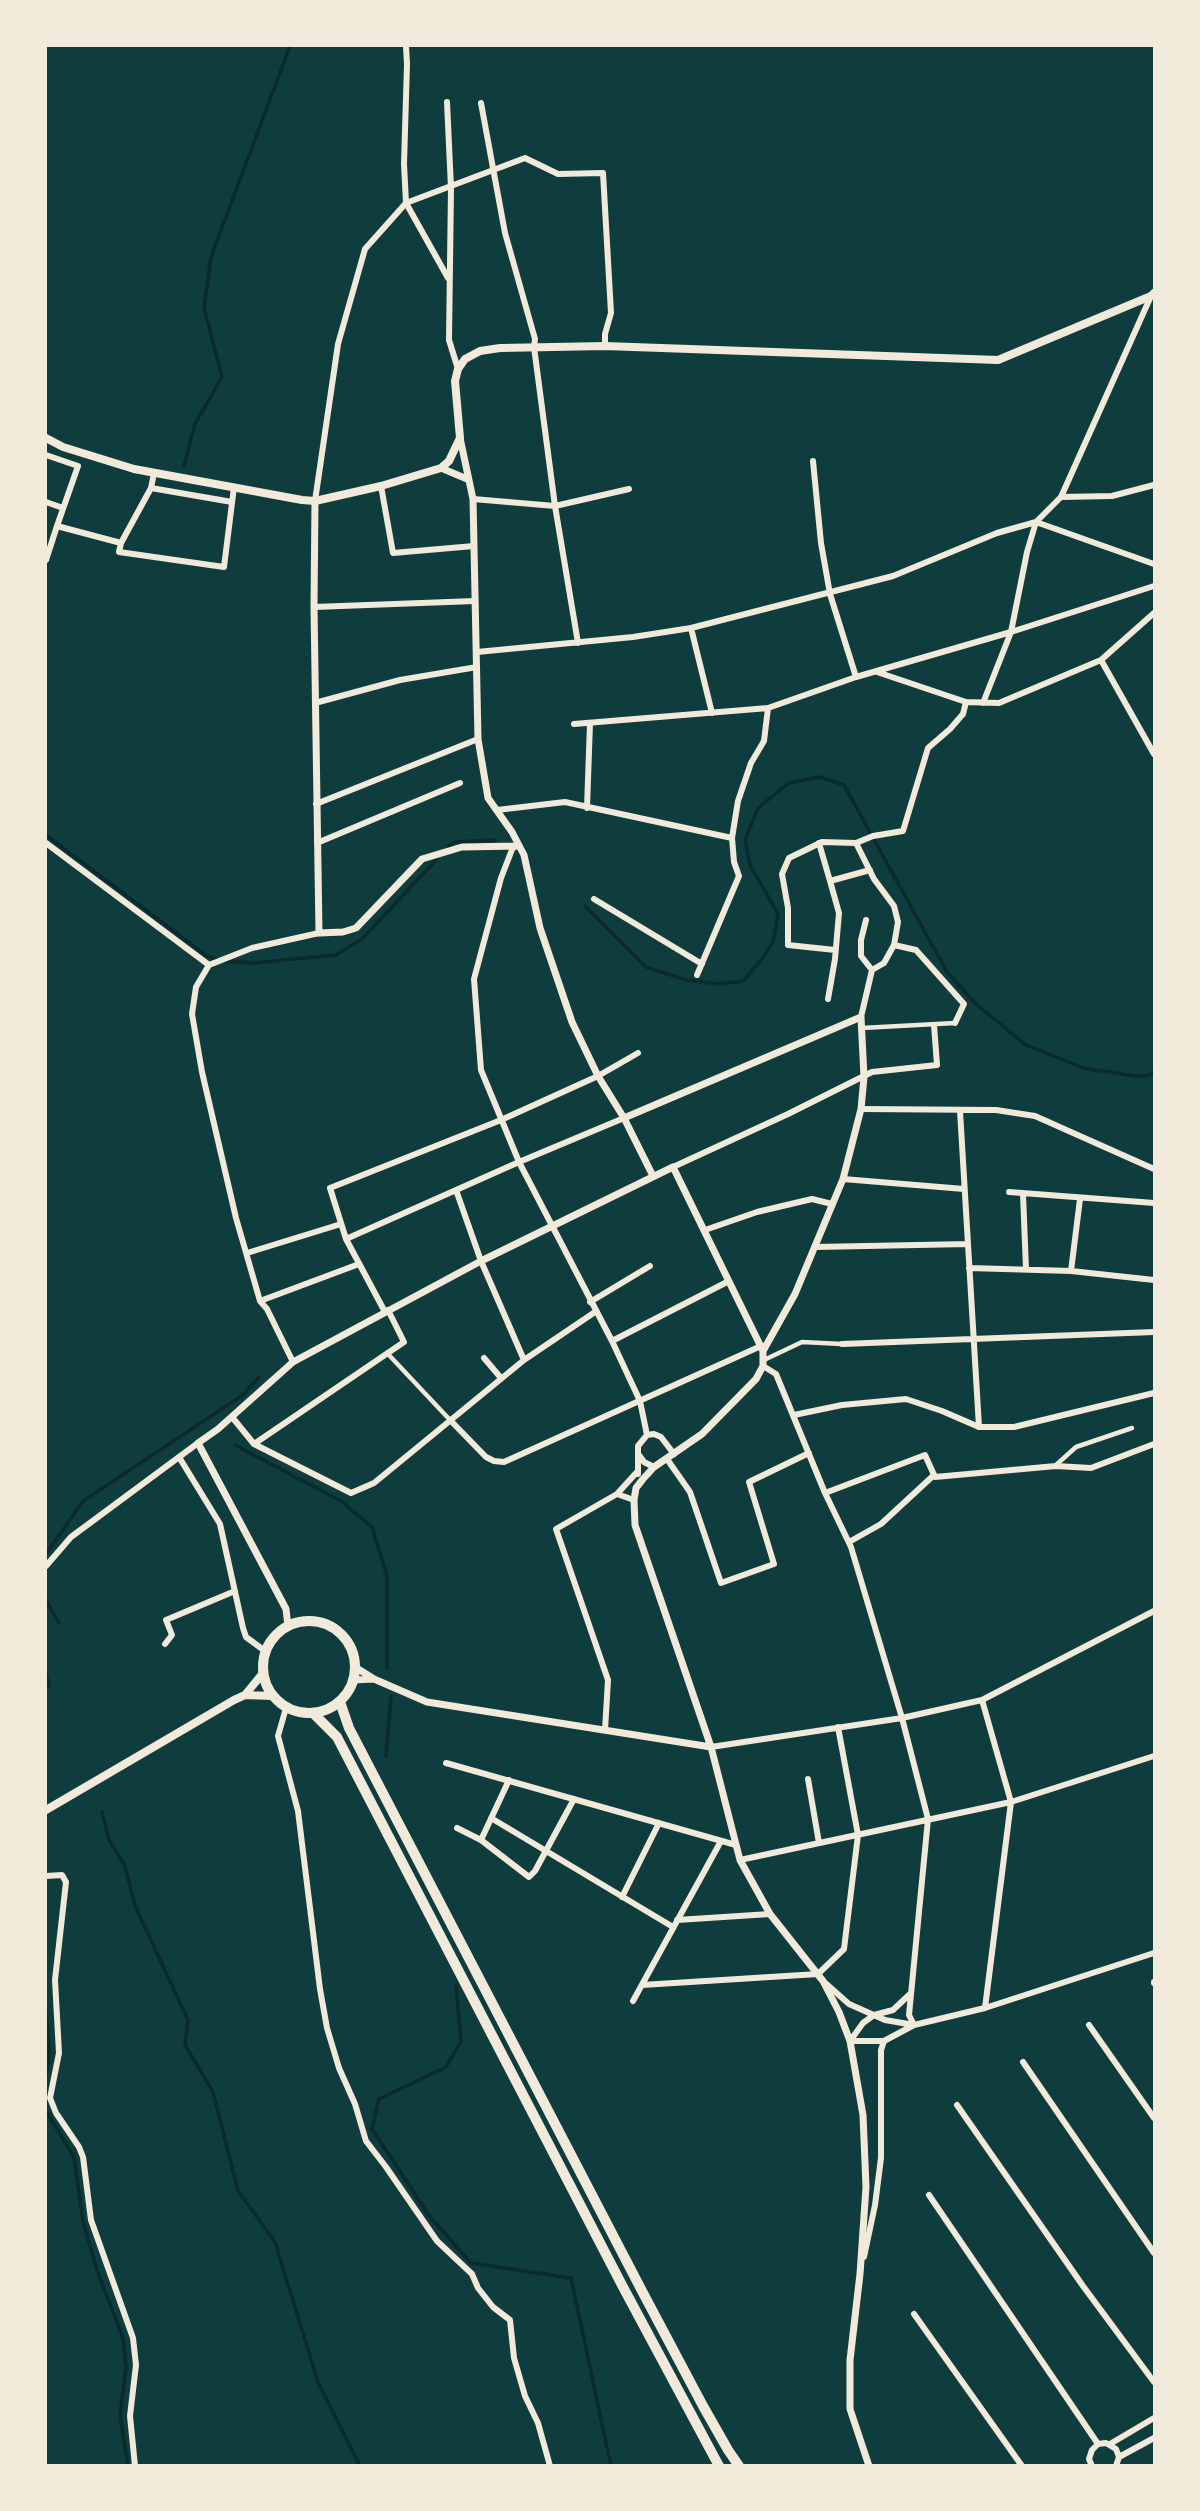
<!DOCTYPE html>
<html>
<head>
<meta charset="utf-8">
<style>
	body { margin:0 }
	#map { position:relative; width:1200px; height:2511px; overflow:hidden; background:#0f3d3e; font-family:"Noto Sans",sans-serif }
	canvas { display:block }
	.frame { position:absolute; inset:0; border:47px solid #f1e9da; pointer-events:none }
</style>
</head>
<body>
<div id="map">
<canvas width="1200" height="2511"></canvas>
<div class="frame"></div>
</div>
<script>
const context = document.querySelector('canvas').getContext('2d');
context.lineJoin = 'round';
const toPath = rows => new Path2D(rows.map(r => 'M' + r).join(''));
function stroke(path, color, width, dash) { context.strokeStyle = color; context.lineWidth = width; context.lineCap = dash ? 'butt' : 'round'; context.setLineDash(dash || []); context.stroke(path); }
stroke(toPath([
	[184,466,195,424,222,377,204,308,211,257,290,46],
	[46,835,207,956,222,961,252,963,336,955,362,939,437,859],
	[449,846,455,842,495,840],
	[585,906,646,967,686,980,719,984,743,981,762,959,773,942,778,914,750,865,745,840,758,808,789,783,820,777,844,785,947,972,976,1004,1026,1045,1083,1068,1134,1076,1147,1076,1154,1072],
	[235,1445,341,1501,372,1527,387,1576,387,1668],
	[46,1554,83,1501,243,1395,259,1377],
	[46,1600,59,1623],
	[46,1674,49,1687],
	[386,1756,391,1696],
	[102,1812,109,1840,125,1866,135,1906,188,2020,185,2045,213,2092,238,2191,275,2242,318,2382,360,2466],
	[456,1986,461,2041,446,2067,379,2099,372,2129,430,2217,471,2263,571,2278,611,2466],
	[46,2011,49,2054,46,2074],
	[46,2111,74,2157,83,2222,97,2270,123,2338,126,2367,120,2415,128,2466]
]), '#0a2a2b', 3.5);
stroke(toPath([
	[862,1028,955,1023],
	[388,1354,450,1420],
	[764,1360,802,1342,842,1344],
	[1056,1465,1076,1447,1132,1428]
]), '#f1e9da', 4.5);
stroke(toPath([
	[406,46,407,64,404,164,406,203,448,278],
	[447,102,451,188,449,340,458,369],
	[481,103,505,233,535,339,534,347,555,506,578,643],
	[46,455,78,466,57,526,121,543],
	[813,461,821,543,830,594,856,677],
	[154,473,151,488,121,543,119,552,224,567,234,487],
	[381,486,393,553,474,546],
	[151,488,232,502],
	[1061,497,1112,496,1154,485],
	[473,499,555,506,629,489],
	[315,501,338,344,365,249,406,203,525,158,558,174,603,173,611,313,605,334,605,346],
	[46,502,63,508],
	[46,560,57,526],
	[314,607,475,601],
	[691,628,712,713],
	[477,652,633,637,691,628,893,576,997,533,1036,522,1154,564],
	[1101,660,1154,754],
	[877,672,966,702,999,703,1101,660,1154,613],
	[315,703,400,680,477,667],
	[983,703,1011,632,1027,552,1036,522,1061,497,1151,296],
	[574,724,768,708,856,677,1011,632,1154,586],
	[316,804,478,739],
	[587,808,590,723],
	[497,810,565,802,732,838],
	[46,843,209,965],
	[317,843,460,783],
	[819,843,830,881],
	[856,843,874,879,894,906,898,922,894,945,884,963,872,970,861,1017],
	[513,847,501,878,474,979,481,1070,519,1162,612,1341,640,1401,647,1435],
	[594,899,702,964],
	[866,920,861,940,861,956,872,970],
	[894,945,916,950,964,1004,955,1023],
	[835,950,788,945,788,908,782,874,789,858,822,842,856,843,873,836,903,831,928,748,950,729,963,714,966,702],
	[697,975,739,876,734,862,732,838,738,801,751,763,764,741,768,708],
	[828,999,835,959,839,913,830,881,870,870],
	[861,1109,996,1110,1035,1116,1154,1169],
	[960,1111,979,1427],
	[673,1167,788,1114,872,1072,937,1065,934,1025],
	[843,1179,964,1189],
	[456,1190,481,1261,524,1360],
	[1009,1192,1154,1203],
	[1023,1194,1026,1269],
	[705,1230,757,1212,812,1199,832,1204],
	[346,1239,519,1162,624,1118],
	[815,1247,968,1244],
	[247,1253,341,1224],
	[969,1268,1071,1271,1154,1280],
	[1071,1271,1080,1199],
	[260,1301,359,1264],
	[590,1302,650,1266],
	[385,1312,346,1239,330,1188,501,1120,598,1076,638,1053],
	[612,1341,729,1281],
	[842,1344,1154,1332],
	[484,1358,501,1378],
	[293,1362,267,1309,260,1301,236,1218,202,1072,192,1014,196,987,209,965,252,948,319,933],
	[763,1366,776,1374,825,1493,851,1547,902,1718,928,1819,909,2015,914,2025],
	[794,1415,842,1405,906,1399,942,1411,979,1427,1014,1427,1154,1393],
	[232,1417,254,1444,351,1493,374,1483,524,1360,595,1312],
	[450,1420,486,1457,494,1461,504,1462,761,1346],
	[254,1444,404,1342,388,1310],
	[639,1455,644,1462,654,1467],
	[179,1457,220,1524,243,1628,246,1637,265,1651],
	[667,1459,690,1492,721,1583,774,1564,749,1482,809,1453],
	[638,1474,638,1446,647,1435,654,1434,661,1437,674,1454],
	[825,1493,925,1455,935,1477,1056,1466,1091,1468,1154,1444],
	[617,1494,634,1500],
	[849,1542,881,1524,934,1475],
	[46,1566,71,1537,198,1443],
	[165,1644,172,1635,166,1620,235,1591],
	[982,1700,1011,1802,985,2008],
	[286,1708,278,1736,298,1811,320,1989,327,2028,339,2068,355,2104,366,2141,386,2167,437,2241,472,2274,478,2288,493,2307,510,2320,514,2358,525,2396,538,2423,550,2466],
	[605,1730,608,1680,556,1529,617,1494,637,1472],
	[711,1747,902,1718,982,1700,1154,1611],
	[446,1763,736,1845],
	[808,1779,819,1843],
	[491,1818,673,1927],
	[457,1828,481,1840,529,1877,535,1871,574,1799],
	[481,1840,509,1780],
	[740,1860,1011,1802,1154,1756],
	[46,1876,62,1875,66,1882,55,1980,59,2053,50,2098,56,2113,79,2147,83,2157,91,2220,133,2338,136,2365,130,2416,135,2466],
	[622,1897,659,1823],
	[677,1920,770,1914],
	[823,1981,849,2004,885,2020,914,2025],
	[1154,1982,1154,1983],
	[642,1985,818,1974,844,1949,858,1835,838,1727],
	[633,2001,721,1841],
	[1089,2025,1154,2118],
	[850,2041,884,2041,914,2025,985,2008,1154,1953],
	[850,2041,863,2023,874,2015,893,2010,910,1994],
	[1023,2062,1154,2253],
	[957,2105,1083,2286,1154,2382],
	[929,2195,1098,2444],
	[864,2257,875,2205,881,2158,881,2050,884,2041],
	[914,2314,1022,2466],
	[1110,2444,1154,2418],
	[1119,2457,1154,2438],
	[1092,2466,1089,2459,1092,2450,1098,2444,1106,2443,1116,2449,1119,2457,1116,2466]
]), '#f1e9da', 6);
stroke(toPath([
	[460,438,473,499,478,739,488,798,512,832,524,855,540,928,572,1022,598,1076,624,1118,653,1176],
	[441,468,467,479],
	[315,501,314,607,319,933,343,932,356,928,422,859,462,847,519,846],
	[624,1118,861,1017,864,1077,861,1109,843,1179,795,1294,763,1351],
	[288,1626,286,1609,198,1443,218,1429,293,1362,481,1261,673,1167,763,1351,763,1366,756,1379,702,1434,654,1467,643,1479,636,1488,634,1500,635,1525,711,1747,740,1860,770,1914,823,1981,839,2012,850,2041,863,2115,866,2187,860,2274,850,2360,850,2409,869,2466],
	[355,1667,374,1679,427,1702,711,1747],
	[353,1680,374,1679]
]), '#f1e9da', 7);
stroke(toPath([
	[46,438,63,447,134,469,302,500,315,501,381,486,441,468,449,461,460,438,455,381,458,369,465,359,480,351,500,348,605,346,998,360,1151,296,1154,293],
	[245,1695,263,1673],
	[46,1810,234,1700,245,1695,272,1696]
]), '#f1e9da', 8);
stroke(toPath([
	'263 1667a46 46 0 1 1 92 0a46 46 0 1 1-92 0Z',
	[340,1702,349,1728,642,2291,703,2406,728,2450,739,2466],
	[314,1714,337,1737,623,2287,719,2466]
]), '#f1e9da', 10);
</script>
</body>
</html>
